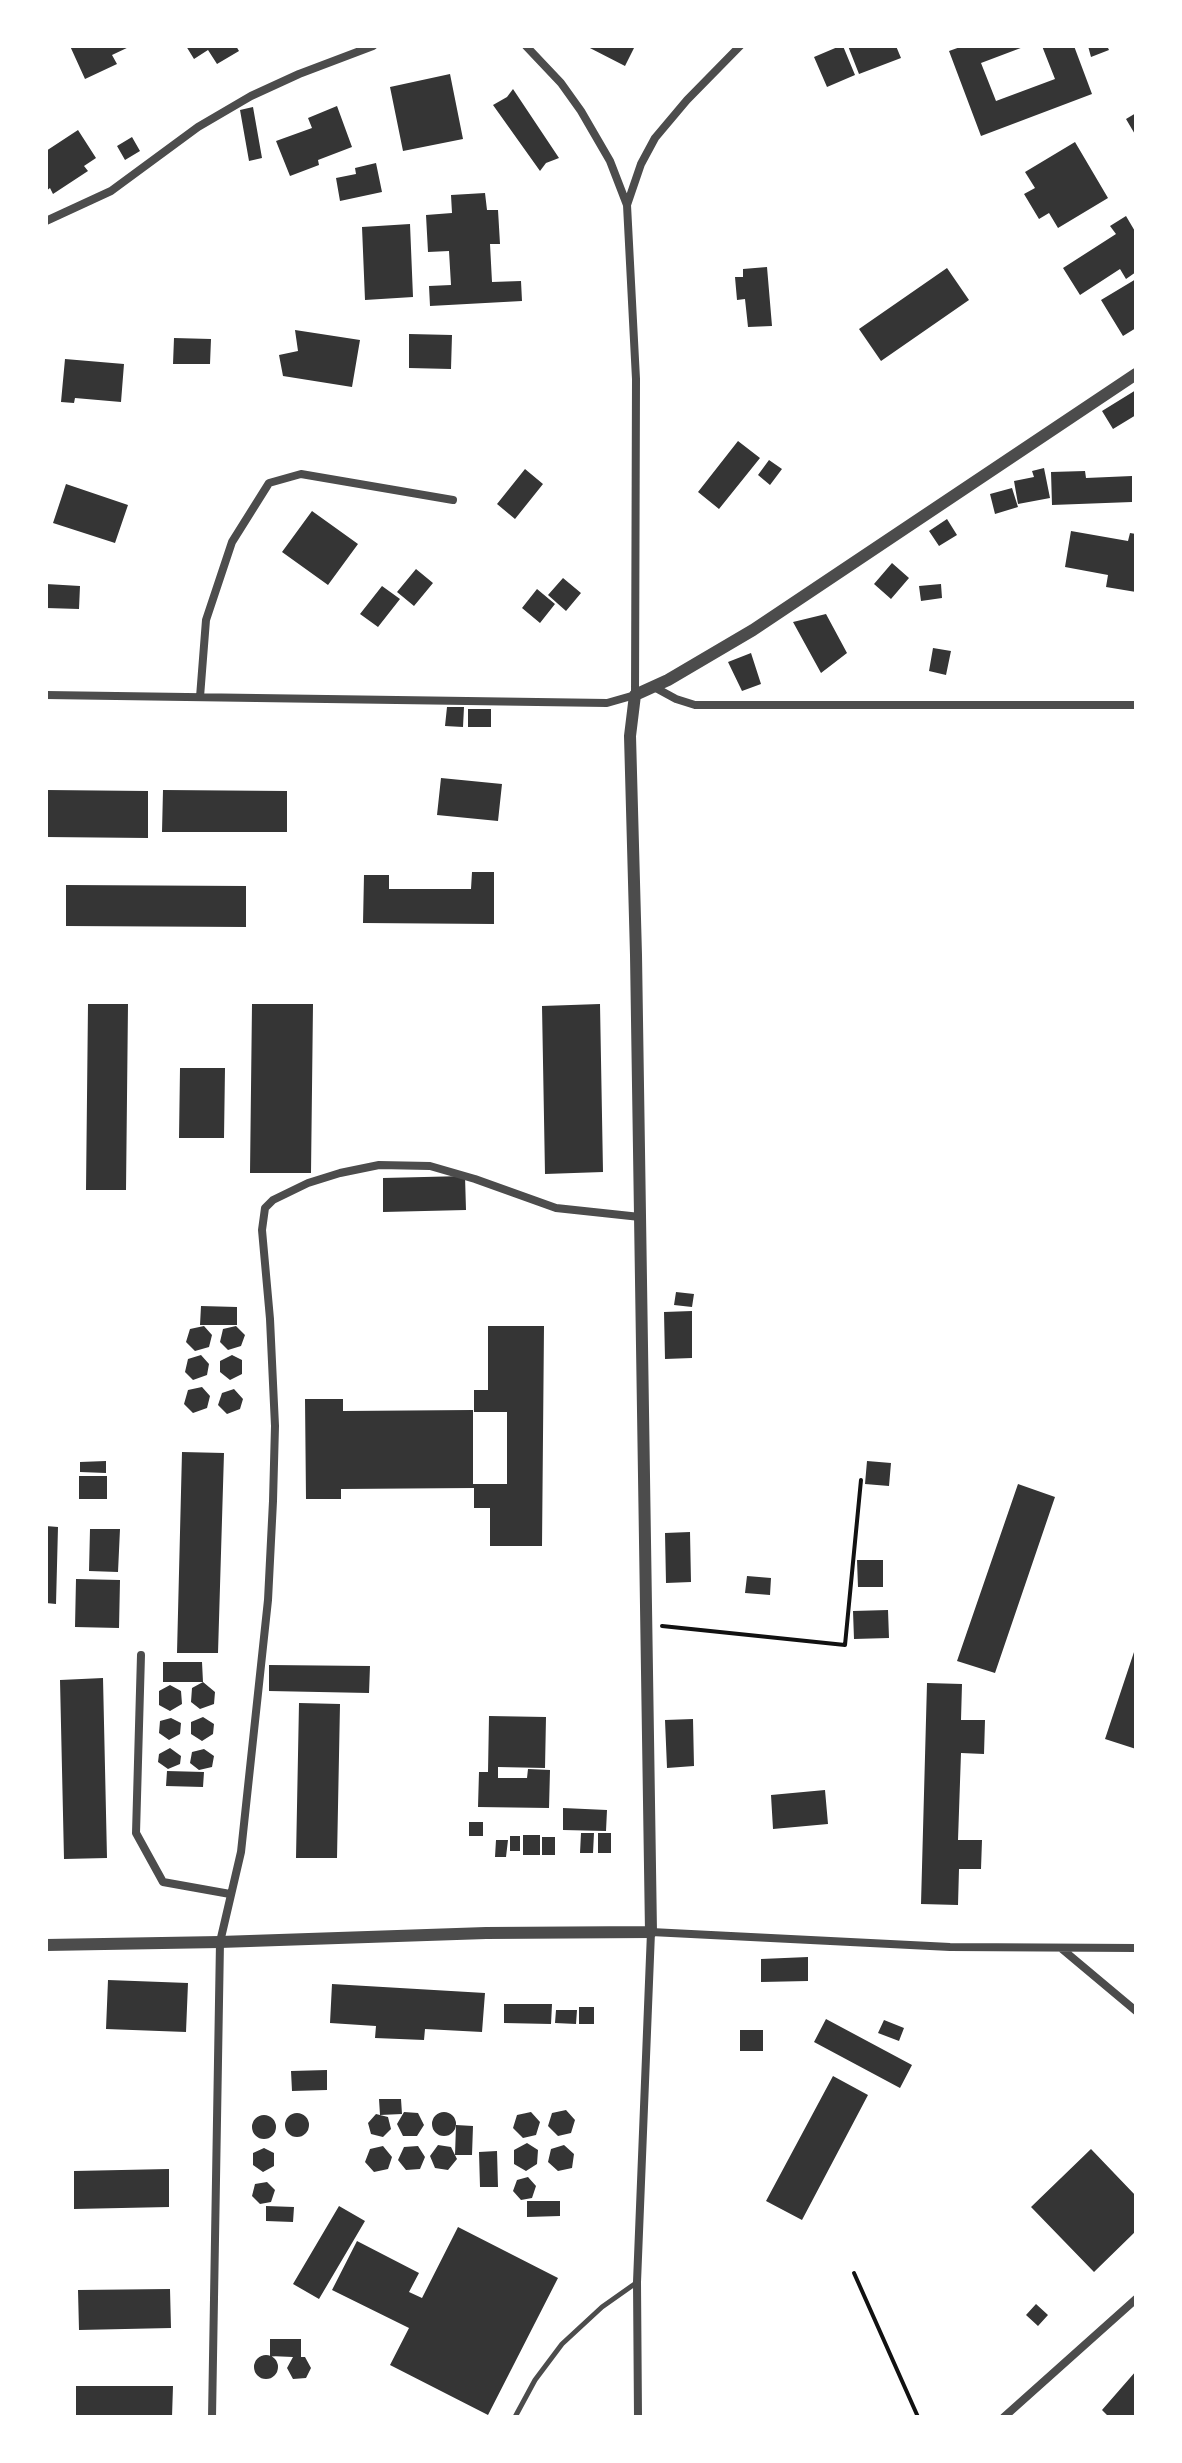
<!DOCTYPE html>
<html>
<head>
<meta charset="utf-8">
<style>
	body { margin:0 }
	#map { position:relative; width:1182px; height:2463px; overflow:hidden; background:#fff; font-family:Jost,sans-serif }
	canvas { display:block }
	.frame { position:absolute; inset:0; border:48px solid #fff; pointer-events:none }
</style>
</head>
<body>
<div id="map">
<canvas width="1182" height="2463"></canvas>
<div class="frame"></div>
</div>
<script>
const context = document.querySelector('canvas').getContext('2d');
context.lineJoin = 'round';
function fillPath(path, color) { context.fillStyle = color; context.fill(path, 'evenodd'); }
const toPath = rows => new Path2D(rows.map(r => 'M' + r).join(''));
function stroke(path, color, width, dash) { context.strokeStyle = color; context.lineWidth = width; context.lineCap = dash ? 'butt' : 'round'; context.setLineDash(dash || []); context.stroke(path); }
fillPath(toPath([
	[70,46,131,46,112,55,117,64,85,79],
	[186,46,236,46,239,51,217,64,208,50,194,59],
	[586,46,635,46,625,66],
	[840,46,843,46,855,75,827,87,814,57],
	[848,46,896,46,901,58,859,74],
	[963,46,1026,46,981,63,996,101,1055,79,1042,46,1074,46,1092,94,981,136,949,51],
	[1088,46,1107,46,1109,50,1091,57],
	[450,74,463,139,403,151,390,87],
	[513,89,559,158,546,163,540,171,493,105,507,97],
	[337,106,352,147,318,160,319,165,290,176,276,141,312,128,308,118],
	[253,107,262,158,249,161,240,110],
	[1136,113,1136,136,1126,119],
	[78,130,96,158,84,166,88,171,53,194,50,188,46,191,46,151],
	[132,137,140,151,125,160,117,146],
	[1075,142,1108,198,1058,228,1049,213,1039,219,1024,194,1035,188,1025,172],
	[376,163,382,192,340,201,336,178,356,174,355,168],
	[485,193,487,210,498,210,500,244,490,244,492,282,521,281,522,301,430,306,429,286,451,285,449,251,428,252,426,215,452,213,451,195],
	[1126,216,1136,233,1136,272,1126,279,1120,269,1080,295,1063,268,1116,234,1110,226],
	[410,224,413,297,365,300,362,227],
	[767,267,772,326,748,327,745,299,737,300,735,277,743,277,743,269],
	[947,268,969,300,881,361,859,329],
	[1136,279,1136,328,1123,336,1101,300],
	[295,330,360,340,352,387,283,376,279,355,298,351],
	[409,334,452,335,451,369,409,368],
	[174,338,211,339,210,364,173,364],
	[65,359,124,364,121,402,75,398,74,403,61,402],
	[1136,390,1136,415,1113,429,1102,411],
	[738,441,760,458,719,509,698,492],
	[769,460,782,469,770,485,758,475],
	[1044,468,1050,498,1018,504,1014,481,1034,477,1032,471],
	[525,469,543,484,515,519,497,504],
	[1085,471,1086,478,1132,476,1132,502,1052,505,1051,472],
	[66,484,128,505,115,543,53,523],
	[1012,488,1018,507,995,514,990,494],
	[312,511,358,544,328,585,282,552],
	[947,519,957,535,939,546,929,531],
	[1071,531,1128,541,1130,533,1136,534,1136,592,1106,587,1108,575,1065,567],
	[892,563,909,578,891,599,874,584],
	[416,569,433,583,414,606,397,592],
	[563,578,581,593,566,611,548,595],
	[46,584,80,586,79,609,46,608],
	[941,584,942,598,921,601,919,586],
	[382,586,400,599,378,627,360,614],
	[537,589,555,604,540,623,522,608],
	[826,614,847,653,821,673,793,622],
	[933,648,951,651,946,675,929,671],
	[751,653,761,684,742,691,728,662],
	[447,707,464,707,463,727,445,726],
	[468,709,491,709,491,727,468,727],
	[441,778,502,784,498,821,437,815],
	[46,790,148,791,148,838,46,837],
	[163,790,287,791,287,832,162,832],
	[472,872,494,872,494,924,363,923,364,875,389,875,389,889,471,889],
	[66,885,246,886,246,927,66,926],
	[88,1004,128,1004,126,1190,86,1190],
	[252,1004,313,1004,311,1173,250,1173],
	[600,1004,603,1172,545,1174,542,1006],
	[180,1068,225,1068,224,1138,179,1138],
	[465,1176,466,1210,383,1212,383,1178],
	[676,1292,694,1294,692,1307,674,1305],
	[201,1306,237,1307,237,1325,200,1325],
	[692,1311,692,1358,665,1359,664,1312],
	[204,1326,212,1335,209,1347,195,1351,186,1342,190,1329],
	[236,1326,245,1335,241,1346,228,1350,220,1342,223,1329],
	[488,1326,544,1326,542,1546,490,1546,490,1508,474,1508,474,1488,341,1489,341,1499,306,1499,305,1399,343,1399,343,1411,473,1410,473,1484,507,1484,507,1412,474,1412,474,1390,488,1390],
	[201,1355,209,1364,207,1375,193,1380,185,1372,188,1359],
	[232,1355,242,1360,242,1374,230,1380,220,1372,220,1361],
	[202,1387,210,1396,207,1408,193,1413,184,1404,188,1390],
	[234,1389,243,1399,240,1409,227,1414,218,1405,222,1393],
	[182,1452,224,1453,218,1653,177,1653],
	[106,1461,106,1473,80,1472,80,1462],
	[867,1461,891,1463,889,1486,865,1484],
	[79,1476,107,1476,107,1499,79,1499],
	[1018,1484,1055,1497,995,1673,957,1661],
	[46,1526,58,1527,56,1604,46,1603],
	[90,1529,120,1529,118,1572,89,1571],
	[690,1532,691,1582,666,1583,665,1533],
	[857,1560,883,1560,883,1587,858,1587],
	[747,1576,771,1578,770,1595,745,1593],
	[76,1579,120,1580,119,1628,75,1627],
	[888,1610,889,1638,854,1639,853,1611],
	[1136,1646,1136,1749,1105,1739],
	[163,1662,202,1662,203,1682,215,1692,214,1704,200,1709,191,1702,192,1688,203,1682,163,1682],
	[269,1665,370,1666,369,1693,269,1691],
	[103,1678,107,1858,64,1859,60,1680],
	[927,1683,962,1684,961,1720,985,1720,984,1754,961,1753,958,1840,982,1840,981,1869,959,1869,958,1905,921,1904],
	[170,1685,181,1691,182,1704,170,1711,159,1705,159,1691],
	[299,1703,340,1704,337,1858,296,1858],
	[489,1716,546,1717,545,1768,498,1767,498,1778,527,1778,528,1769,550,1770,549,1808,478,1807,479,1772,488,1772],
	[203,1717,214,1724,213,1734,202,1741,191,1734,191,1722],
	[171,1718,181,1723,180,1734,169,1740,159,1733,160,1721],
	[693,1719,694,1766,667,1768,665,1720],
	[170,1748,181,1756,180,1764,168,1769,158,1762,159,1754],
	[204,1749,214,1756,212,1767,199,1770,190,1763,192,1752],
	[167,1771,204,1772,203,1787,166,1786],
	[825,1790,828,1824,773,1829,771,1795],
	[563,1808,607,1810,606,1831,563,1830],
	[469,1822,483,1822,483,1836,469,1836],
	[581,1833,594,1833,593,1853,580,1853],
	[598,1833,611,1833,611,1853,598,1853],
	[523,1835,540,1835,540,1855,523,1855],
	[510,1836,520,1836,520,1851,510,1851],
	[542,1837,555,1837,555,1855,542,1855],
	[496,1840,508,1840,506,1857,495,1857],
	[808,1957,808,1981,761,1982,761,1959],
	[108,1980,188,1983,186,2032,106,2029],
	[332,1984,485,1993,482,2032,425,2029,424,2040,375,2038,376,2026,330,2023],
	[504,2004,552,2004,551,2024,504,2023],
	[579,2007,594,2007,594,2024,579,2024],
	[556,2010,577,2010,576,2024,555,2023],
	[826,2019,912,2065,900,2088,814,2042],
	[884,2020,904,2028,899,2041,878,2033],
	[740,2030,763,2030,763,2051,740,2051],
	[327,2070,327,2090,292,2091,291,2071],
	[833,2076,868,2095,802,2220,766,2201],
	[379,2099,401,2099,402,2114,380,2115],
	[566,2110,575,2120,571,2133,558,2136,548,2126,552,2113],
	'432 2124a12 12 0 1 1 24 0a12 12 0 1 1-24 0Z',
	[404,2112,418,2113,424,2125,417,2136,403,2136,397,2124],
	[531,2112,540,2122,536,2135,523,2138,513,2128,517,2115],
	'285 2125a12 12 0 1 1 24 0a12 12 0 1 1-24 0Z',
	[376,2114,388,2117,391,2129,383,2137,371,2134,368,2123],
	'252 2127a12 12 0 1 1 24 0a12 12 0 1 1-24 0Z',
	[456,2125,473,2126,472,2155,455,2155],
	[527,2143,538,2150,537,2164,526,2171,514,2164,514,2150],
	[438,2145,451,2147,457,2159,448,2170,435,2168,430,2156],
	[564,2145,574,2154,572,2168,558,2171,548,2162,551,2149],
	[383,2146,392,2157,388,2169,374,2172,365,2162,370,2149],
	[418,2146,425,2157,420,2169,406,2170,398,2160,404,2147],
	[264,2148,274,2153,274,2166,263,2172,253,2165,253,2153],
	[1091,2149,1136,2196,1136,2231,1094,2272,1031,2207],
	[497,2151,498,2187,480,2187,479,2152],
	[169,2169,169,2207,74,2209,74,2171],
	[528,2177,536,2186,532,2198,521,2200,513,2191,517,2180],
	[267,2182,275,2190,271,2202,260,2204,252,2196,255,2184],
	[527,2201,560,2201,560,2216,527,2217],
	[266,2206,294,2207,293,2222,266,2221],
	[339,2206,365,2221,319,2299,293,2284],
	[458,2227,558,2278,488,2415,390,2365,409,2328,332,2290,357,2241,419,2273,409,2292,422,2298],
	[170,2289,171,2328,79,2330,78,2290],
	[1036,2304,1048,2315,1038,2326,1026,2315],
	[270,2339,301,2339,301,2357,305,2357,311,2368,306,2378,293,2379,287,2368,293,2357,270,2356],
	'254 2367a12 12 0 1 1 24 0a12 12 0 1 1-24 0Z',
	[1136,2371,1136,2413,1132,2417,1109,2417,1102,2410],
	[76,2386,173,2386,172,2417,76,2417]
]), '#353535');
stroke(toPath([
	[662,1626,845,1645,861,1480],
	[854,2273,918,2417]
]), '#111', 4);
stroke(toPath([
	[515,2417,535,2380,562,2344,602,2307,636,2283]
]), '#4c4c4c', 5);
stroke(toPath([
	[627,205,641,164,655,138,687,100,740,46],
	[46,221,111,191,198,127,251,96,299,74,373,46],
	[654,687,676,699,695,705,1136,705],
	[46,695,607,703,635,695,636,379,627,205,610,161,581,111,561,83,526,46],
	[200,697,206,620,232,542,269,483,301,474,453,500],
	[141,1655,136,1833,163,1882,230,1894],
	[1062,1949,1136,2011],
	[212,2417,220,1942,241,1852,268,1600,273,1501,275,1426,270,1319,262,1230,265,1208,273,1200,308,1183,340,1173,379,1165,430,1166,475,1179,556,1208,640,1217],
	[638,2417,637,2282,651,1932,950,1947,1136,1948],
	[1004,2417,1136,2299]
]), '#4c4c4c', 8);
stroke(toPath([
	[46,1945,220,1942,486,1933,651,1932,636,955,630,736,635,695,668,680,753,630,1136,374]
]), '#4c4c4c', 12);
</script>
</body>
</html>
